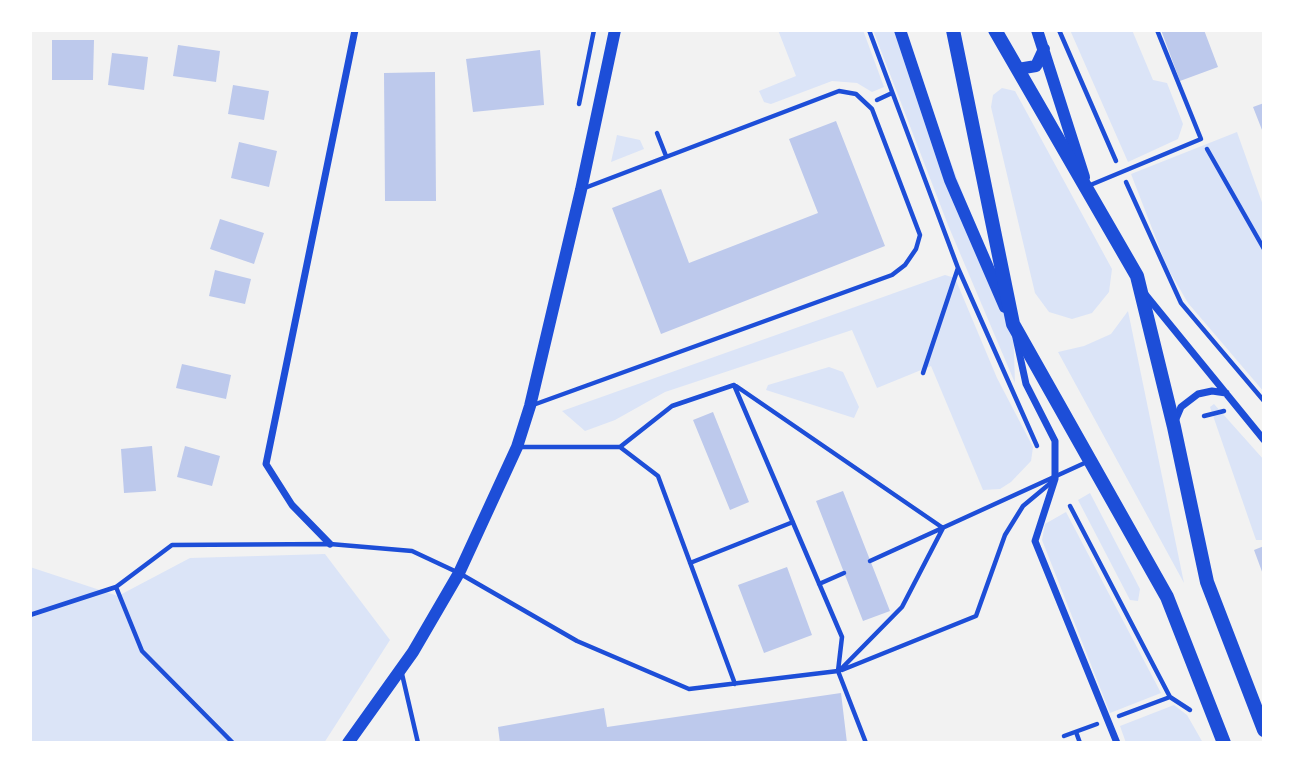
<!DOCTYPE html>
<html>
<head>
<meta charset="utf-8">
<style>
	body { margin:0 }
	#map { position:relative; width:1294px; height:773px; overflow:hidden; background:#f2f2f2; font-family:"Alegreya Sans",sans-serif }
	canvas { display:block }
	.frame { position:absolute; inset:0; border:32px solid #fff; pointer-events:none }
</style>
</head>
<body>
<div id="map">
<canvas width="1294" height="773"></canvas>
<div class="frame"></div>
</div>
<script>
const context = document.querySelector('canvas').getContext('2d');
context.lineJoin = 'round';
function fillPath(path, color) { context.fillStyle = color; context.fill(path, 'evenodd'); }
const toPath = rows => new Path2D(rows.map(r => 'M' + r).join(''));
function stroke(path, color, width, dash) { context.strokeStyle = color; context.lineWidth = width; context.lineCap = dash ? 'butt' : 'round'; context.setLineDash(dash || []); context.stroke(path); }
fillPath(toPath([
	[778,30,863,30,884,87,872,92,857,83,832,81,771,104,764,102,759,91,796,76],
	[873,30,900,30,1013,324,1015,383,948,225],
	[1070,30,1132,30,1153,80,1167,83,1183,124,1178,139,1128,162],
	[1002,88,1015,91,1112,269,1109,292,1092,313,1072,319,1049,312,1035,293,991,107,993,95],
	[1237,132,1264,208,1264,392,1188,303,1167,267,1131,174],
	[617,135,640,140,644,149,611,162],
	[945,275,955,278,997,378,1033,447,1031,461,1011,482,1000,489,983,490,931,366,877,388,852,330,665,392,615,420,585,431,562,411],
	[1128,311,1184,583,1058,352,1084,346,1111,334],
	[829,367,843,372,859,407,854,418,766,390,768,385],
	[1214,404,1264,460,1264,540,1256,540,1210,407],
	[1090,493,1140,589,1138,601,1130,600,1078,500],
	[1066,512,1161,693,1110,713,1042,540,1045,524],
	[325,554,390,640,324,743,30,743,30,567,118,596,190,558],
	[1174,705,1187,715,1203,743,1126,743,1120,726]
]), '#dbe4f7');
fillPath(toPath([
	[1161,30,1204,30,1218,67,1180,81],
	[52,40,94,40,93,80,52,80],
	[178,45,220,51,216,82,173,76],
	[540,50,544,105,473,112,466,59],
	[112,53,148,57,144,90,108,85],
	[435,72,436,201,385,201,384,73],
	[233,85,269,91,264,120,228,114],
	[1264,103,1264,135,1253,107],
	[836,121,885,246,661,334,612,208,661,189,689,263,751,239,818,213,789,139],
	[239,142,277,151,269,187,231,178],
	[220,219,264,233,254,264,210,249],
	[215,270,251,279,245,304,209,296],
	[182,364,231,375,226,399,176,388],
	[713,412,749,502,730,510,693,420],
	[152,446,156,491,124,493,121,449],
	[185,446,220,456,212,486,177,477],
	[843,491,890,611,863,621,816,501],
	[1264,546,1264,577,1254,550],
	[787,567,812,635,764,653,738,585],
	[841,693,847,743,500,743,498,727,604,708,607,727]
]), '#bdc9ec');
stroke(toPath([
	[869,30,958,268,1037,446],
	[1059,30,1116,161],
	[877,100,892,93],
	[579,104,594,30],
	[1207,149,1264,249],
	[1126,182,1181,303,1264,401],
	[923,373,958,268],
	[1204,416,1224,411],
	[1070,506,1170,697,1190,710],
	[1119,716,1170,697],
	[1076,732,1080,743],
	[1064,736,1097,724]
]), '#1d4ed8', 4.5);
stroke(toPath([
	[657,133,666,156],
	[1088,186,1201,139,1157,30],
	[736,386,943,528,902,607,839,671],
	[533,405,892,275,905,265,916,249,920,235,872,109,856,94,839,91,582,189],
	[519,447,620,447,658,476,735,684],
	[620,447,672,406,734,385,842,637,838,671],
	[870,561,1089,461],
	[690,563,793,522],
	[819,584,844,573],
	[116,587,142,651,233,743],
	[30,615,116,587,172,545,330,544,412,551,459,573,577,641,689,689,838,671,866,743],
	[842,670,976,616,1005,535,1023,506,1053,481],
	[402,674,418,743]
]), '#1d4ed8', 4.5);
stroke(toPath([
	[1145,294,1264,440],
	[1016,338,1026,384,1055,441,1055,479,1035,541,1117,743],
	[1175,421,1181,407,1198,394,1212,391,1226,393],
	[330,544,292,505,266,464,355,30]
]), '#1d4ed8', 7);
stroke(toPath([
	[900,30,950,180,1005,307],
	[1037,30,1084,177],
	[1018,69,1036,66,1044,49],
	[348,743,413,652,459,573,517,447,530,406,581,190,615,30]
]), '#1d4ed8', 12);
stroke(toPath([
	[953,30,1013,324,1167,597,1224,743],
	[995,30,1137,276,1174,427,1207,582,1264,730]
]), '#1d4ed8', 14);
</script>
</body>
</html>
